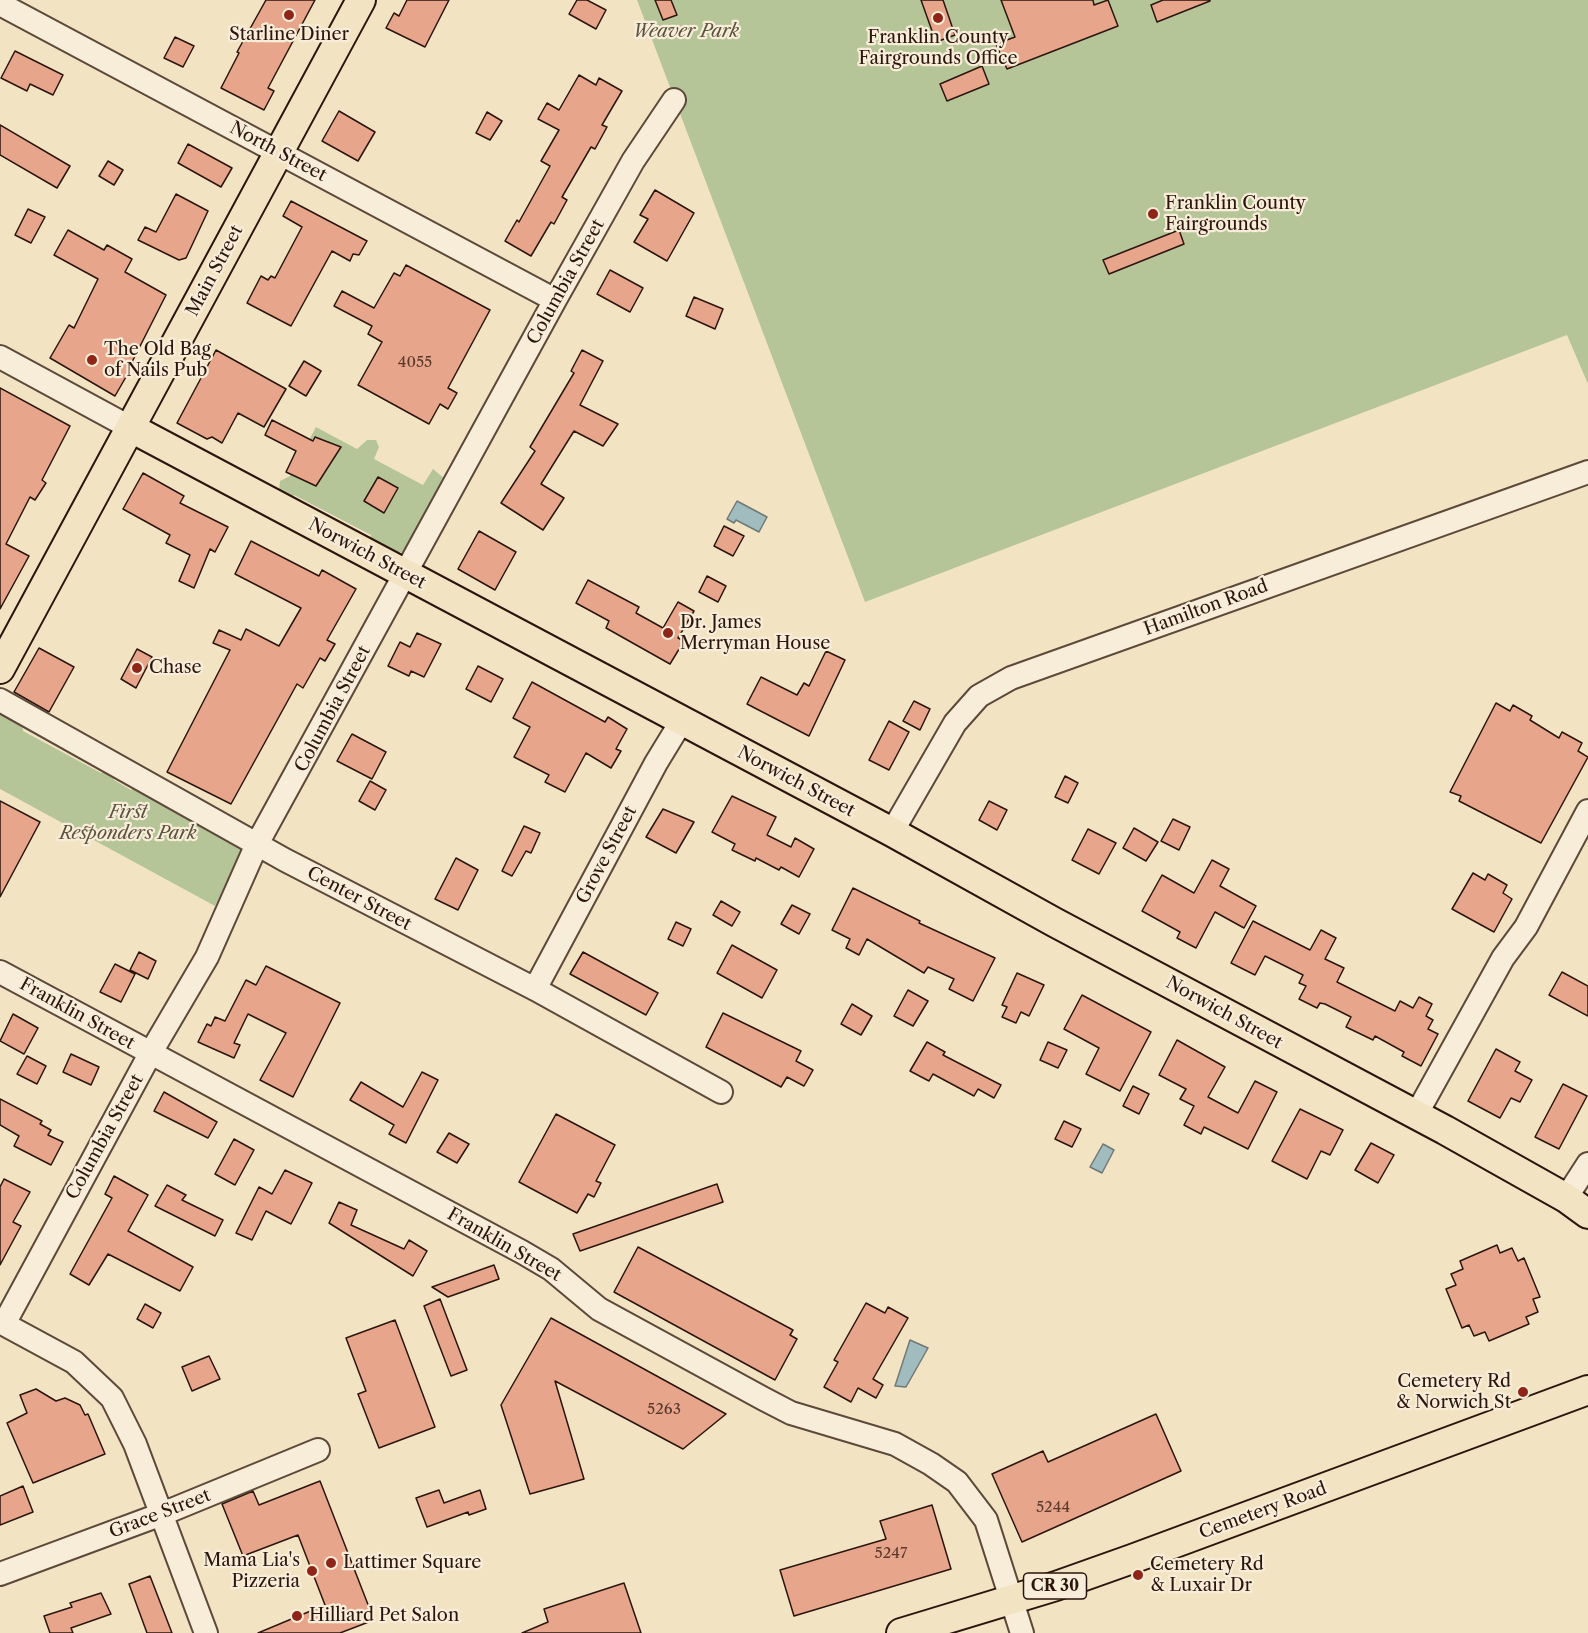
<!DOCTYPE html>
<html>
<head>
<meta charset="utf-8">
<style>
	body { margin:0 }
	canvas { display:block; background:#f2e4c3 }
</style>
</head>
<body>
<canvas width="1588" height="1633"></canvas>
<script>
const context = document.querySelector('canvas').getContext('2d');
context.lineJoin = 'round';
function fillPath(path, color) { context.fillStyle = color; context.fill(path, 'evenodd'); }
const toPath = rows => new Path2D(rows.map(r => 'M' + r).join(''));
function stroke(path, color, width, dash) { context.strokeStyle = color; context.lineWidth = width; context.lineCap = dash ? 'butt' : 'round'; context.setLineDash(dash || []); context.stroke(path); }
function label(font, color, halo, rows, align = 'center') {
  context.font = font + ' "Libre Caslon Text",serif'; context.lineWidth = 4.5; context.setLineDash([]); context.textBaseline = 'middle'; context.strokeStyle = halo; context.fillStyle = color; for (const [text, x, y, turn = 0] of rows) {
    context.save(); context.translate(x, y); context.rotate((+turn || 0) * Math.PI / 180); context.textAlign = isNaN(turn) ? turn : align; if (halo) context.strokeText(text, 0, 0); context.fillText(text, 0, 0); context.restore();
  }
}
fillPath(toPath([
	[637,0,1588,0,1588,384,1567,335,865,602],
	[316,427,357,449,367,440,376,440,379,447,374,459,423,485,433,469,445,479,407,548,403,552,397,553,369,542,371,535,294,495,291,498,279,491,280,481,290,476],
	[0,713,22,723,23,731,101,773,107,771,113,774,114,780,131,790,135,787,147,793,148,797,226,840,229,838,244,846,215,906,0,789]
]), '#b6c598');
const water = toPath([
	[737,501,767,517,759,532,736,520,734,523,727,519,737,501],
	[1103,1144,1114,1150,1102,1173,1090,1167,1103,1144],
	[910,1340,928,1348,906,1387,895,1386,910,1340]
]);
fillPath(water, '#a0bcbe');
stroke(water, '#717977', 1.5);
const building = toPath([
	[266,0,315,0,268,88,274,91,264,110,221,88,239,53,237,52,266,0],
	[407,0,449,0,425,47,386,28,394,13,399,16,407,0],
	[577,0,587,0,606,10,596,29,569,14,577,0],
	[655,0,671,0,677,15,663,20,655,0],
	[921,0,943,0,955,35,936,42,921,0],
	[1001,0,1093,0,1094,5,1108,0,1118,26,1007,69,996,44,1015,37,1001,0],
	[1163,0,1210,0,1210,1,1157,22,1151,5,1163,0],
	[175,37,194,46,183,67,164,58,175,37],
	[15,51,63,75,53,95,30,84,27,91,1,78,15,51],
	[982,66,989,84,947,101,940,84,982,66],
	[579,75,596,85,599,78,622,91,602,125,607,127,595,149,591,147,562,197,567,200,554,224,551,222,531,256,505,241,517,220,519,222,550,166,541,161,559,130,538,119,547,103,559,110,579,75],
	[339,111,375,132,358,161,322,141,339,111],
	[487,112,502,121,490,140,476,133,487,112],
	[0,125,70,166,57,188,0,155,0,125],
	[188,144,232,168,221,187,178,163,188,144],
	[108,161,123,170,114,185,99,176,108,161],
	[655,190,694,213,667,261,634,242,648,219,640,215,655,190],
	[176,194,208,211,186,258,179,260,138,240,145,227,156,232,176,194],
	[291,201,367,241,359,255,353,254,350,261,332,251,291,326,247,303,261,276,268,280,271,276,275,278,302,227,283,216,291,201],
	[28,209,45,217,31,243,15,235,28,209],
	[68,230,104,250,107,245,132,259,125,272,166,295,132,362,134,363,115,396,50,358,69,325,74,328,98,279,54,255,68,230],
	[1179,230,1184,244,1109,274,1103,260,1179,230],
	[406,265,490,310,448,388,457,393,448,409,440,404,429,424,358,385,382,342,368,334,372,326,334,306,342,291,374,308,394,273,400,276,406,265],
	[610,270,643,288,630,312,597,294,610,270],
	[694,297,723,309,715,329,686,316,694,297],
	[216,350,286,389,264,427,238,413,222,443,212,437,207,439,177,423,216,350],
	[582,350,603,361,580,405,618,424,603,446,574,431,541,484,564,498,543,530,501,503,535,451,530,447,574,373,571,371,582,350],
	[304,361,321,371,306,396,289,386,304,361],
	[0,388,70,426,42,480,46,483,35,500,30,497,6,544,29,556,0,609,0,388],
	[272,420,313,441,315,437,341,447,316,486,286,472,296,451,265,435,272,420],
	[143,473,184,496,180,503,228,527,215,552,210,549,194,588,179,581,190,555,166,543,170,535,123,509,143,473],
	[378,477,398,488,384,513,364,501,378,477],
	[724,526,744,536,733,556,714,546,724,526],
	[479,531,516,552,495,590,458,569,479,531],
	[251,541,319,576,322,570,356,589,327,640,335,644,325,661,320,658,303,688,297,684,231,804,167,772,230,650,213,643,219,630,241,640,246,629,279,646,301,608,235,574,251,541],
	[707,576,726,586,718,602,699,592,707,576],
	[588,580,639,607,636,613,663,628,678,602,694,611,678,638,684,641,670,664,606,628,609,621,576,603,588,580],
	[417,633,441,644,424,677,411,671,409,676,388,666,400,642,410,647,417,633],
	[39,648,74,667,49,712,14,692,39,648],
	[137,649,152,657,136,688,121,679,137,649],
	[826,651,845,660,809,736,747,704,761,677,797,695,804,683,809,686,826,651],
	[478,666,503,679,491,702,466,689,478,666],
	[532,682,605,722,608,717,627,729,616,749,621,751,611,768,586,753,565,792,545,782,549,775,514,757,530,727,513,718,532,682],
	[914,701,930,709,920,730,903,721,914,701],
	[1496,703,1510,711,1513,705,1532,716,1530,720,1559,738,1562,732,1582,743,1578,751,1588,757,1541,843,1459,801,1461,796,1450,792,1496,703],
	[889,721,909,732,889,770,869,760,889,721],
	[352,734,386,752,372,779,337,761,352,734],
	[1065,776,1078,783,1068,803,1055,797,1065,776],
	[370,781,386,790,375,810,359,801,370,781],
	[732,796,776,817,767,835,791,847,795,838,814,849,799,877,781,867,779,870,756,858,755,861,732,850,735,844,712,832,732,796],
	[0,801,40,822,0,897,0,801],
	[989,801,1007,810,997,830,979,820,989,801],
	[663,809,694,822,676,853,646,837,663,809],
	[1173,819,1190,827,1179,850,1161,841,1173,819],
	[524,826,540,833,531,853,526,851,512,876,502,871,524,826],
	[1134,828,1158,842,1146,861,1123,848,1134,828],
	[1088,829,1116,843,1099,874,1072,860,1088,829],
	[456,858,478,870,458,910,435,899,456,858],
	[1212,860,1229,869,1220,886,1256,906,1244,928,1215,912,1196,948,1177,938,1180,932,1142,911,1162,875,1194,893,1212,860],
	[1473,873,1485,880,1488,874,1507,885,1503,893,1512,899,1494,932,1452,909,1473,873],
	[853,888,920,921,919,923,995,958,973,1001,949,989,954,979,928,967,924,973,867,939,859,955,846,948,850,939,832,930,853,888],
	[721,901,740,912,732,926,713,915,721,901],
	[792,905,810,914,799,934,781,924,792,905],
	[1253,921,1310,950,1321,930,1336,938,1325,959,1344,968,1337,982,1395,1011,1400,1001,1413,1008,1419,997,1432,1004,1426,1016,1433,1020,1428,1029,1438,1034,1421,1066,1402,1056,1404,1052,1375,1036,1373,1040,1346,1027,1351,1017,1325,1004,1320,1003,1317,1008,1299,999,1306,986,1299,983,1303,975,1265,956,1255,975,1231,963,1253,921],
	[676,922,691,929,683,946,668,939,676,922],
	[732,945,777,970,762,998,717,973,732,945],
	[139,952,156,961,148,979,130,970,139,952],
	[583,952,658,993,646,1015,570,974,583,952],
	[115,964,135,974,121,1002,100,992,115,964],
	[266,966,340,1003,293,1097,260,1080,286,1033,248,1014,234,1043,240,1045,234,1058,198,1042,207,1024,211,1026,215,1017,225,1021,246,980,256,985,266,966],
	[1562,972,1588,986,1588,1016,1549,995,1562,972],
	[1017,973,1044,985,1029,1016,1021,1012,1016,1023,1002,1017,1007,1007,1002,1005,1017,973],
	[908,990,928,1001,913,1026,894,1016,908,990],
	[1082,995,1151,1032,1120,1091,1086,1074,1099,1048,1064,1029,1082,995],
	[852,1004,872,1016,861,1035,841,1024,852,1004],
	[723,1013,801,1051,796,1061,813,1070,804,1086,787,1077,781,1087,706,1047,723,1013],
	[13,1014,38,1028,24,1054,0,1041,13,1014],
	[1177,1040,1225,1067,1208,1097,1238,1113,1255,1081,1277,1092,1248,1149,1204,1127,1201,1134,1184,1125,1194,1106,1180,1099,1186,1089,1159,1075,1177,1040],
	[927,1042,945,1052,943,1055,1001,1085,994,1098,978,1089,974,1096,933,1074,929,1081,910,1071,927,1042],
	[1048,1042,1067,1050,1058,1068,1040,1060,1048,1042],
	[1496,1049,1520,1062,1515,1071,1532,1080,1520,1102,1511,1098,1500,1118,1468,1101,1496,1049],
	[71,1054,99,1067,91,1085,63,1072,71,1054],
	[27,1056,46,1066,37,1084,17,1074,27,1056],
	[422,1072,438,1080,406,1143,389,1134,394,1125,350,1100,361,1082,403,1107,422,1072],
	[1563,1084,1587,1096,1559,1149,1535,1137,1563,1084],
	[1133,1086,1149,1094,1139,1114,1123,1106,1133,1086],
	[164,1092,217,1122,208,1138,154,1111,164,1092],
	[0,1099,42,1121,40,1124,51,1130,48,1135,63,1142,51,1165,14,1146,19,1136,0,1125,0,1099],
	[1300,1109,1343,1130,1330,1155,1321,1151,1307,1179,1272,1161,1300,1109],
	[556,1114,615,1145,596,1181,601,1183,594,1197,588,1194,577,1213,519,1182,556,1114],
	[1064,1121,1081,1129,1072,1147,1055,1139,1064,1121],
	[449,1133,469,1144,457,1163,437,1152,449,1133],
	[234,1139,254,1150,235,1185,215,1174,234,1139],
	[1371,1143,1394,1155,1378,1183,1355,1170,1371,1143],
	[285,1170,312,1183,291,1224,266,1211,252,1240,236,1233,259,1187,272,1194,285,1170],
	[114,1176,148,1195,128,1231,193,1267,180,1291,108,1254,89,1285,70,1274,112,1198,105,1194,114,1176],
	[4,1179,30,1192,13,1222,21,1226,0,1265,0,1187,4,1179],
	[717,1184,723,1202,580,1251,573,1234,717,1184],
	[167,1185,186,1195,182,1200,223,1220,215,1236,155,1206,167,1185],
	[339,1202,357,1210,351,1225,404,1249,409,1240,427,1251,413,1276,329,1223,339,1202],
	[1497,1245,1500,1253,1512,1248,1518,1261,1524,1258,1540,1297,1533,1299,1538,1312,1526,1317,1529,1324,1489,1341,1485,1332,1474,1336,1469,1325,1462,1328,1446,1289,1456,1285,1451,1274,1463,1269,1460,1261,1497,1245],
	[638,1247,793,1330,790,1335,797,1339,775,1380,614,1292,638,1247],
	[494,1265,499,1279,448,1297,432,1287,494,1265],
	[440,1299,467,1370,451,1376,424,1306,440,1299],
	[866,1303,885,1313,888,1307,908,1318,873,1379,883,1385,876,1398,858,1388,851,1402,824,1387,838,1362,834,1360,866,1303],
	[145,1304,161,1313,153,1328,137,1319,145,1304],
	[551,1318,726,1414,683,1449,555,1381,584,1479,530,1494,501,1405,551,1318],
	[395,1320,435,1427,379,1448,358,1394,366,1391,346,1338,395,1320],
	[209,1356,220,1379,192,1391,182,1367,209,1356],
	[36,1389,56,1401,65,1398,80,1405,85,1415,88,1414,105,1454,33,1483,7,1423,27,1413,20,1395,36,1389],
	[1156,1414,1181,1471,1022,1542,992,1474,1043,1451,1048,1462,1156,1414],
	[320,1481,374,1620,340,1633,258,1633,325,1605,298,1535,243,1556,222,1504,253,1491,259,1505,320,1481],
	[23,1486,33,1512,0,1525,0,1496,23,1486],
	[439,1490,444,1503,480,1490,486,1509,469,1515,468,1512,427,1527,416,1498,439,1490],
	[932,1505,951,1569,794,1616,780,1570,886,1539,880,1521,932,1505],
	[150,1576,172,1633,147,1633,129,1584,150,1576],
	[624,1583,641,1633,522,1633,548,1622,544,1609,624,1583],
	[101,1593,111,1614,71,1628,73,1633,50,1633,44,1616,72,1607,70,1603,101,1593]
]);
fillPath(building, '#e7a68b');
stroke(building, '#2b150d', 1.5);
const minor = toPath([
	[2,5,555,300],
	[0,357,131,428],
	[0,700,285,860,535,989,721,1092],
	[892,832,955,723,979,696,1011,678,1588,472],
	[0,972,522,1252,551,1269,599,1309,764,1399,791,1413,895,1444,931,1464,957,1482,986,1520,1022,1633],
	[535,989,656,763,681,722],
	[1416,1115,1503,958,1526,927,1588,811],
	[1566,1198,1588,1164],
	[0,1322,74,1362,112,1398,135,1444,206,1633],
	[4,1324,150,1054,207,957,257,844,555,300,633,161,674,100],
	[0,1574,162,1514,318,1450]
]);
const major = toPath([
	[131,428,892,832,1054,922,1445,1130,1566,1198,1588,1214],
	[0,669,361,0],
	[901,1633,1056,1586,1132,1559,1588,1390]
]);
stroke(minor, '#5d493a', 26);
stroke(major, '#2b150d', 32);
stroke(minor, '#f7edd8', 22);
stroke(major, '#f2e4c3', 28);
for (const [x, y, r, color] of [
	[289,15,6,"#8f2418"],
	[938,18,6,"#8f2418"],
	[1153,214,6,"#8f2418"],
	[92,360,6,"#8f2418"],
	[668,633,6,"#8f2418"],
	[137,668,6,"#8f2418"],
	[1523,1392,6,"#8f2418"],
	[331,1563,6,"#8f2418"],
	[312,1571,6,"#8f2418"],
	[1138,1575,6,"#8f2418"],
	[297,1616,6,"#8f2418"]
]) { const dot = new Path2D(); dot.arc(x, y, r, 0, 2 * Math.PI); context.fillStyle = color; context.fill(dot); stroke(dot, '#f7edd8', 2); }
label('15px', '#5a392c', null, [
	["4055",415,363],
	["5263",664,1410],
	["5244",1053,1508],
	["5247",891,1554]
]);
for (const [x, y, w] of [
	[1055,1586,63]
]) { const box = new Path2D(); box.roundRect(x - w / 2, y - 13, w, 26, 4.5); context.fillStyle = '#f7edd8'; context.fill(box); stroke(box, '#2b150d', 1.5); }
label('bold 16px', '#2b150d', null, [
	["CR 30",1055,1586]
]);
label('italic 18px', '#5c533e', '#f7edd8', [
	["Weaver Park",686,32],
	["First",128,813],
	["Responders Park",128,834]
]);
label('18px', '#2b150d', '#f7edd8', [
	["Starline Diner",289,35,"center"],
	["Franklin County",938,38,"center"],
	["Fairgrounds Office",938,59,"center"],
	["Franklin County",1165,204],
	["Fairgrounds",1165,225],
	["The Old Bag",104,350],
	["of Nails Pub",104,371],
	["Dr. James",680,623],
	["Merryman House",680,644],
	["Chase",149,668],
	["Cemetery Rd",1511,1382,"right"],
	["& Norwich St",1511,1403,"right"],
	["Mama Lia's",300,1561,"right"],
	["Pizzeria",300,1582,"right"],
	["Lattimer Square",343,1563],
	["Cemetery Rd",1150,1565],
	["& Luxair Dr",1150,1586],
	["Hilliard Pet Salon",309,1616]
], 'left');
label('18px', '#2b150d', '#f7edd8', [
	["North Street",278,152,28],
	["Main Street",215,271,-62],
	["Columbia Street",566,282,-61],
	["Norwich Street",367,554,28],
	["Hamilton Road",1206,608,-20],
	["Columbia Street",333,709,-62],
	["Norwich Street",796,782,28],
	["Grove Street",607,855,-62],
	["Center Street",359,899,28],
	["Norwich Street",1224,1013,29],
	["Franklin Street",77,1014,29],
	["Columbia Street",105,1137,-61],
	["Franklin Street",504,1245,30],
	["Cemetery Road",1263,1511,-20],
	["Grace Street",160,1514,-21]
]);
</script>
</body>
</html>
